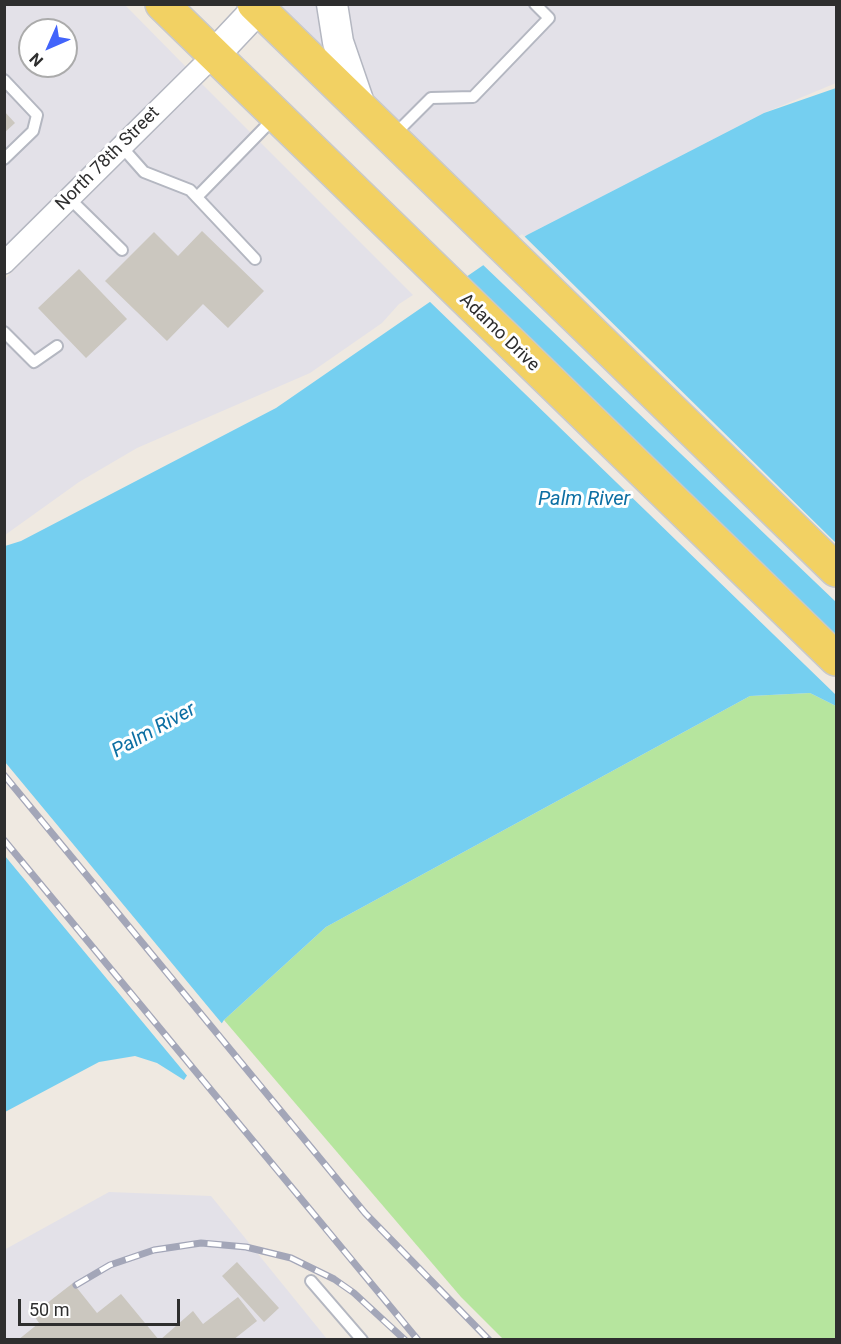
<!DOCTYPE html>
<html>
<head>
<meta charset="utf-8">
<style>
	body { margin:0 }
	#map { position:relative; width:841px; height:1344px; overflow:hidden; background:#efe9e1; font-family:Roboto,sans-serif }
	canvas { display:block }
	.frame { position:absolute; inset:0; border:6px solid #2e2e2e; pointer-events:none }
	.north { position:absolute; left:18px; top:18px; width:60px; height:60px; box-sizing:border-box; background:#fff; border:2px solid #ababab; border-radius:50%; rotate:225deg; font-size:16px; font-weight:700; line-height:24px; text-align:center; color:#2e2e2e }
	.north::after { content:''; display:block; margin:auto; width:21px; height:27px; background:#4264fb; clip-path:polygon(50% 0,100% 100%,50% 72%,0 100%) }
	.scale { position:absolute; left:18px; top:1299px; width:162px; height:27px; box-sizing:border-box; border:3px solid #2e2e2e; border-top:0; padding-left:8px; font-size:18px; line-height:21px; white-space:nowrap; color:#2e2e2e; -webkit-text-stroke:4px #fff; paint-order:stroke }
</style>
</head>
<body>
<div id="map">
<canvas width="841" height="1344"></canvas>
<div class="frame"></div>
<div class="north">N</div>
<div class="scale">50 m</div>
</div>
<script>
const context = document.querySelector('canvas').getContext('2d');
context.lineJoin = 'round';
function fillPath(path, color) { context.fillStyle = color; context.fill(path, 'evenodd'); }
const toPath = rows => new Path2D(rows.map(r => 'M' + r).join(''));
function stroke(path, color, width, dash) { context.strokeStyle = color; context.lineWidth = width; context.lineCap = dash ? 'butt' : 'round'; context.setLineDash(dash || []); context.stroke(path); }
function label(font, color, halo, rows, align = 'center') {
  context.font = font + ' Roboto,sans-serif'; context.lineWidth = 6; context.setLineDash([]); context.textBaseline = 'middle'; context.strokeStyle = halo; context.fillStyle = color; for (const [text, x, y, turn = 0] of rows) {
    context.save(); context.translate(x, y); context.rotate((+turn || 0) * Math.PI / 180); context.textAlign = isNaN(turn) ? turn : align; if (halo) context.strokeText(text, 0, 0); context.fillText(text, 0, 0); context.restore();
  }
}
fillPath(toPath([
	[263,4,836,5,836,83,764,113,527,235,509,247],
	[5,5,125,5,186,67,5,247],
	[30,30,66,30,66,66,30,66],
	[201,83,413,295,399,304,382,323,310,373,137,448,79,482,5,535,5,279],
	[109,1192,211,1196,327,1339,5,1339,4,1250]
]), '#e3e1e8');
fillPath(toPath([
	[810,693,836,706,836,1339,503,1339,461,1297,224,1020,326,927,750,696]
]), '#b6e59e');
fillPath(toPath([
	[836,88,836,706,810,693,750,696,326,927,224,1020,184,1080,157,1063,135,1056,99,1062,5,1112,5,546,21,541,276,408,527,235,764,113]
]), '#75cff0');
fillPath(toPath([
	[522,234,836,543,836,602,481,263],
	[462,276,836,636,836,695,428,300],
	[5,762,224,1026,189,1078,5,856]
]), '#efe9e1');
fillPath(toPath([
	[4,111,15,123,4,133],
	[202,231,264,291,228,328,203,304,167,341,105,281,154,232,178,256],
	[79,269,127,319,86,358,38,308],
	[237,1262,279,1308,264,1322,222,1276],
	[73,1283,97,1313,121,1294,159,1340,18,1340,39,1323,33,1314],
	[238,1297,257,1321,233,1340,160,1340,193,1311,203,1324]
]), '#cbc7bf');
const lane = toPath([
	[4,80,37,115,33,131,4,159],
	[393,136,431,98,473,97,549,18,535,4],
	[121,146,144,172,190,190,255,259],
	[197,197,274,118],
	[69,198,122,250],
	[4,332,34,362,57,346],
	[311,1281,362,1340]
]);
const street = toPath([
	[4,263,213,56]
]);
const secondary = toPath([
	[332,4,338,42,361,109],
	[213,56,262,4]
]);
const primary = toPath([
	[162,4,836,659],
	[254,4,836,570]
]);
stroke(lane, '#b4b7c1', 14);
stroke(street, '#b4b7c1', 24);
stroke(secondary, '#b4b7c1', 33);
stroke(primary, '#c9c9c9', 36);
stroke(lane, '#fff', 10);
stroke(street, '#fff', 21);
stroke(secondary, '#fff', 30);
stroke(primary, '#f2d163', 33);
const rail = toPath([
	[4,775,365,1213,489,1340],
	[4,840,418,1340],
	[76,1285,110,1265,154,1250,201,1243,246,1247,291,1258,334,1279,354,1293,405,1340]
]);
stroke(rail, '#a3a6b8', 7);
stroke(rail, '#fff', 4.5, [14]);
label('18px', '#2e2e2e', '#fff', [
	["North 78th Street",108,159,-45],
	["Adamo Drive",499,333,44]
]);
label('italic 20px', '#0d6fa3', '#fff', [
	["Palm River",584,500],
	["Palm River",154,731,-29]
]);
</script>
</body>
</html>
